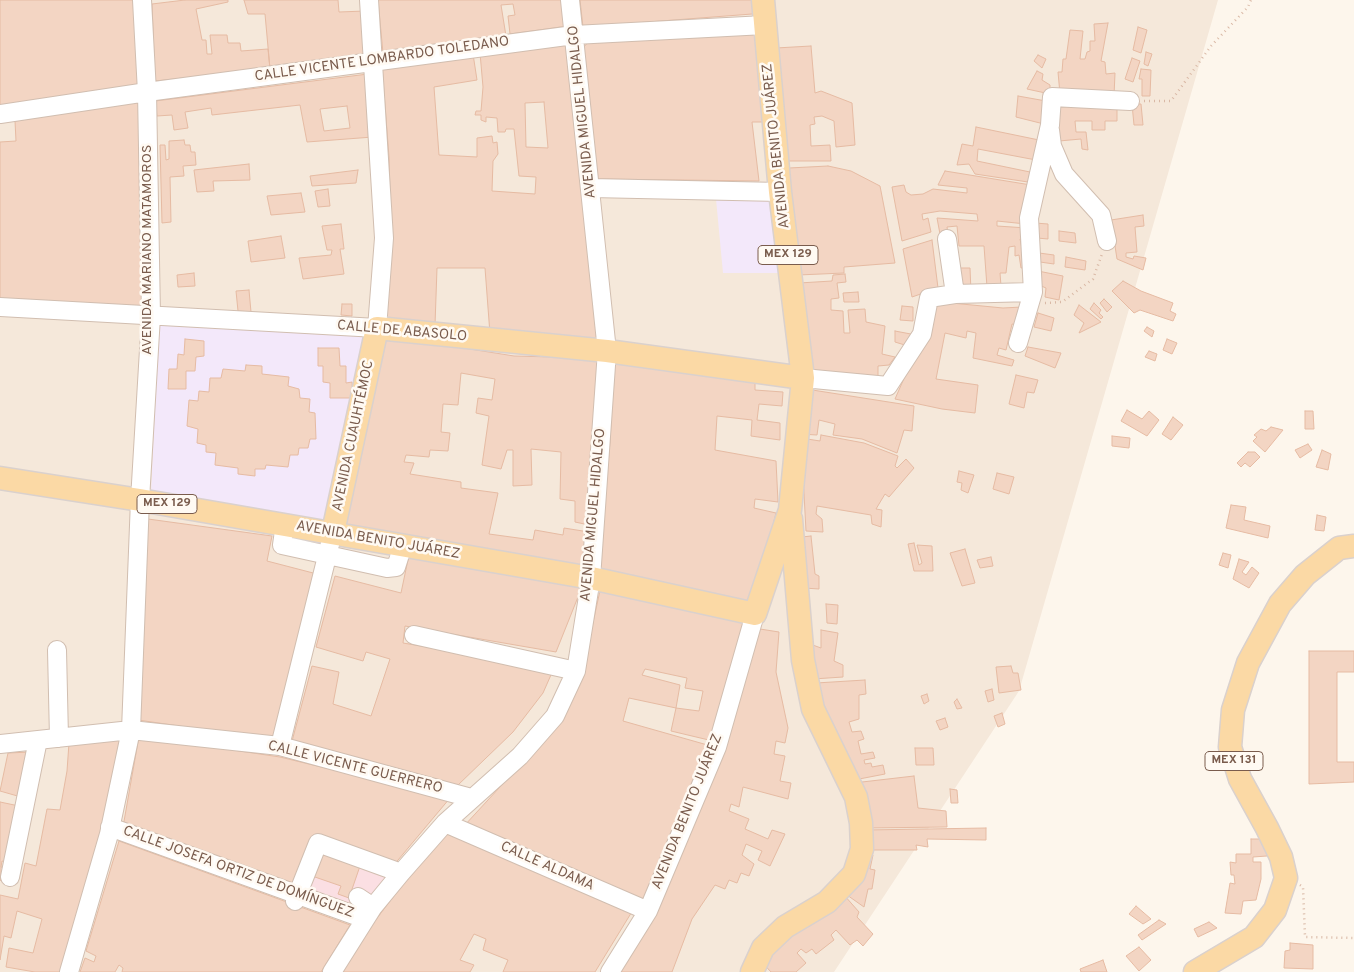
<!DOCTYPE html>
<html>
<head>
<meta charset="utf-8">
<style>
	body { margin:0 }
	canvas { display:block; background:#fdf6ec }
</style>
</head>
<body>
<canvas width="1354" height="972"></canvas>
<script>
const context = document.querySelector('canvas').getContext('2d');
context.lineJoin = 'round';
function fillPath(path, color) { context.fillStyle = color; context.fill(path, 'evenodd'); }
const toPath = rows => new Path2D(rows.map(r => 'M' + r).join(''));
function stroke(path, color, width, dash) { context.strokeStyle = color; context.lineWidth = width; context.lineCap = dash ? 'butt' : 'round'; context.setLineDash(dash || []); context.stroke(path); }
function label(font, color, halo, rows, align = 'center') {
  context.font = font + ' Overpass,sans-serif'; context.lineWidth = 5; context.setLineDash([]); context.textBaseline = 'middle'; context.strokeStyle = halo; context.fillStyle = color; for (const [text, x, y, turn = 0] of rows) {
    context.save(); context.translate(x, y); context.rotate((+turn || 0) * Math.PI / 180); context.textAlign = isNaN(turn) ? turn : align; if (halo) context.strokeText(text, 0, 0); context.fillText(text, 0, 0); context.restore();
  }
}
fillPath(toPath([
	[0,0,1218,0,1019,691,834,972,0,972]
]), '#f5e8da');
fillPath(toPath([
	[716,199,768,200,774,208,782,273,723,273],
	[159,323,367,336,328,523,151,492]
]), '#f3e8fa');
fillPath(toPath([
	[321,852,389,877,363,912,306,891]
]), '#fbdfe3');
const building = toPath([
	[0,0,138,0,142,86,0,108,0,0],
	[185,0,228,0,228,2,196,9,202,40,206,40,207,54,212,54,210,35,227,35,228,43,240,43,241,51,268,49,270,69,155,81,152,4,185,0],
	[244,0,338,0,339,12,365,11,368,52,363,58,270,69,265,14,248,14,244,0],
	[378,0,565,0,568,26,510,34,508,16,515,15,513,4,501,5,506,36,383,53,378,0],
	[580,0,757,0,757,9,752,14,583,27,580,0],
	[1108,23,1101,61,1105,62,1106,74,1115,73,1114,96,1060,94,1058,72,1062,72,1063,59,1066,59,1070,30,1083,31,1080,59,1085,59,1087,52,1090,51,1090,41,1095,41,1094,24,1108,23],
	[1138,27,1147,30,1141,53,1133,50,1138,27],
	[759,29,769,122,752,122,759,181,597,179,583,48,590,40,759,29],
	[567,41,601,345,490,334,485,268,437,268,435,325,384,319,391,239,389,157,382,67,473,54,477,80,434,87,439,155,477,157,477,138,492,136,493,143,497,142,498,154,493,161,492,191,535,194,536,177,519,176,514,129,506,129,505,132,498,132,497,118,486,117,486,122,481,120,481,115,475,115,476,111,481,111,483,87,480,53,567,41],
	[544,102,548,148,526,147,525,103,544,102],
	[811,46,815,93,821,91,852,103,855,145,836,147,834,121,822,116,814,117,815,124,810,125,811,146,830,145,831,161,787,161,776,48,811,46],
	[1146,52,1152,54,1148,66,1144,64,1146,52],
	[1038,55,1046,59,1042,68,1034,61,1038,55],
	[1132,58,1140,61,1133,82,1125,79,1132,58],
	[1141,69,1151,70,1150,96,1142,96,1142,79,1139,79,1141,69],
	[1037,71,1043,74,1042,80,1050,85,1050,94,1027,89,1037,71],
	[368,74,373,137,307,142,300,105,212,115,211,108,185,112,188,128,174,130,172,115,157,116,155,101,368,74],
	[347,106,350,128,324,131,320,109,347,106],
	[1018,96,1046,101,1044,124,1016,117,1018,96],
	[141,101,145,312,0,306,0,142,16,141,15,121,141,101],
	[1117,102,1117,121,1105,121,1105,130,1092,130,1092,121,1075,121,1076,132,1086,132,1088,150,1082,149,1081,139,1059,141,1055,103,1117,102],
	[1132,104,1141,104,1143,125,1134,125,1132,104],
	[976,127,1039,140,1036,160,978,149,977,161,1030,172,1028,182,975,174,969,164,957,165,962,144,973,146,976,127],
	[184,140,185,145,190,145,191,152,195,152,196,165,183,166,184,176,170,177,171,222,162,223,160,145,165,145,166,160,169,159,169,141,184,140],
	[249,164,250,180,213,181,214,191,197,192,194,170,249,164],
	[828,166,851,171,880,186,895,263,844,267,844,273,798,275,789,168,828,166],
	[358,170,356,183,312,186,310,176,358,170],
	[945,171,1031,185,1026,224,997,221,997,226,1027,228,1029,239,1020,239,1023,253,1030,267,1021,268,1019,255,1015,256,1015,246,1009,247,1006,273,1000,273,1001,286,987,287,984,246,959,246,957,226,947,227,948,234,940,234,937,218,978,221,977,214,940,211,922,214,923,220,928,218,931,232,902,241,892,187,904,185,906,192,911,195,923,194,933,189,967,193,967,188,938,185,945,171],
	[328,189,330,206,318,207,315,191,328,189],
	[301,193,305,212,271,215,267,196,301,193],
	[1143,215,1144,226,1135,227,1137,252,1126,253,1126,257,1133,259,1134,256,1146,258,1143,270,1117,259,1111,220,1143,215],
	[1035,223,1048,224,1048,239,1037,238,1035,223],
	[341,224,344,249,340,249,344,274,303,279,299,258,331,255,332,250,327,250,322,226,341,224],
	[1059,231,1075,233,1076,243,1059,241,1059,231],
	[281,236,285,258,251,262,248,241,281,236],
	[932,240,938,288,912,297,903,249,932,240],
	[1039,253,1054,255,1054,264,1040,262,1039,253],
	[1066,257,1086,261,1085,270,1065,267,1066,257],
	[958,268,970,268,971,292,959,292,958,268],
	[1038,271,1063,276,1059,300,1045,297,1046,288,1039,285,1038,271],
	[194,273,195,286,178,287,177,275,194,273],
	[845,274,846,282,837,283,839,298,831,299,831,310,843,311,844,333,850,333,848,310,865,309,866,322,885,326,882,354,895,357,889,365,878,366,878,378,858,374,858,381,804,376,799,283,832,281,833,275,845,274],
	[1123,281,1141,291,1173,303,1170,311,1176,314,1173,321,1140,310,1134,313,1112,291,1123,281],
	[249,290,251,312,238,311,236,291,249,290],
	[858,292,859,302,844,302,843,293,858,292],
	[1104,299,1112,307,1107,312,1100,303,1104,299],
	[941,302,1003,308,1022,307,1017,325,1012,324,1006,350,999,348,997,355,1014,360,1012,366,973,358,976,333,967,331,966,338,945,333,936,379,978,385,975,413,942,409,895,399,936,305,941,302],
	[1094,303,1101,310,1099,313,1103,317,1101,319,1090,309,1094,303],
	[342,304,352,304,352,316,341,315,342,304],
	[1079,305,1101,322,1079,333,1084,323,1074,315,1079,305],
	[902,306,913,307,913,321,900,320,902,306],
	[1038,313,1054,318,1051,331,1034,327,1038,313],
	[1147,327,1154,331,1152,337,1144,331,1147,327],
	[895,331,916,335,908,346,895,342,895,331],
	[382,335,514,356,594,358,599,364,589,525,575,522,575,501,560,499,561,452,531,449,532,485,513,486,513,450,507,450,501,469,482,465,489,416,476,413,478,398,492,400,495,379,461,373,458,405,443,404,441,432,450,433,448,451,430,450,429,457,406,455,404,462,414,463,410,474,461,482,461,488,498,493,489,534,533,540,535,530,563,535,564,528,589,532,587,570,346,525,382,335],
	[185,339,204,341,204,356,196,357,195,371,186,371,186,389,168,389,169,369,177,369,178,354,184,355,185,339],
	[1167,339,1177,343,1172,354,1163,350,1167,339],
	[1028,347,1061,353,1055,368,1025,356,1028,347],
	[318,348,339,348,340,366,346,366,346,383,352,382,353,398,330,398,330,383,323,382,323,366,318,366,318,348],
	[1149,351,1157,354,1155,361,1145,357,1149,351],
	[614,362,755,377,755,390,783,392,782,406,759,404,757,420,780,423,780,440,751,436,752,420,717,416,715,450,776,461,778,502,755,499,754,508,776,513,755,599,744,605,598,572,610,442,614,362],
	[246,365,262,366,262,374,289,377,288,386,299,389,300,398,310,399,309,412,315,413,316,439,310,439,308,448,299,448,298,455,290,455,288,467,266,465,265,469,255,469,255,476,238,474,238,468,215,465,216,453,206,452,206,445,197,443,198,429,187,426,189,400,198,401,199,391,209,392,210,378,221,378,223,369,245,371,246,365],
	[1016,375,1038,380,1034,393,1027,392,1024,408,1009,404,1016,375],
	[806,389,914,406,912,431,904,430,897,453,862,439,833,435,835,424,819,420,817,435,800,434,806,389],
	[1127,410,1142,419,1149,411,1159,420,1147,436,1121,421,1127,410],
	[1305,411,1313,411,1314,429,1305,429,1305,411],
	[1173,417,1183,425,1171,440,1162,434,1173,417],
	[1271,427,1283,430,1265,452,1253,441,1257,437,1254,435,1261,429,1266,431,1271,427],
	[821,435,864,443,898,456,895,466,897,468,906,459,914,468,889,497,885,494,876,509,882,510,881,527,872,524,871,515,817,506,816,514,822,519,823,532,806,531,801,438,820,441,821,435],
	[1112,436,1130,438,1129,448,1112,446,1112,436],
	[1308,444,1312,450,1300,458,1295,450,1308,444],
	[1322,450,1331,454,1328,470,1316,467,1322,450],
	[1248,452,1255,452,1260,457,1250,467,1245,463,1241,467,1237,463,1248,452],
	[959,471,974,475,968,493,961,490,962,483,957,482,959,471],
	[997,473,1014,477,1009,494,993,489,997,473],
	[1231,505,1246,507,1244,520,1270,526,1268,538,1226,528,1231,505],
	[1317,515,1326,517,1324,531,1315,530,1317,515],
	[148,519,272,536,267,561,317,574,275,740,138,720,148,519],
	[811,536,815,574,819,576,819,589,804,588,802,537,811,536],
	[914,543,919,565,922,563,917,545,932,546,933,571,914,571,908,544,914,543],
	[965,549,975,583,962,586,950,553,965,549],
	[410,550,584,582,556,652,405,626,403,643,554,668,543,693,513,732,458,785,291,745,312,666,339,672,333,704,371,716,390,659,366,652,363,661,316,647,335,576,401,593,410,550],
	[1223,553,1231,555,1228,568,1219,565,1223,553],
	[991,557,993,566,980,568,977,560,991,557],
	[1239,559,1249,562,1242,572,1246,575,1252,567,1259,573,1249,588,1233,579,1239,559],
	[601,586,751,620,713,741,671,731,676,708,699,711,703,691,685,688,687,678,645,669,642,675,680,685,676,708,629,698,623,721,711,746,647,906,464,826,511,775,584,664,601,586],
	[826,604,838,605,837,624,827,623,826,604],
	[760,629,779,632,776,672,788,728,785,743,776,741,774,754,785,756,780,781,791,783,788,799,743,787,739,807,731,804,729,811,749,819,745,829,768,839,772,830,785,834,770,866,758,860,762,851,746,844,742,855,754,864,749,876,741,873,737,883,729,880,725,889,715,885,692,919,672,972,618,972,760,629],
	[821,630,838,633,834,661,843,665,843,677,813,679,810,644,821,648,821,630],
	[1309,651,1354,651,1354,672,1337,672,1337,762,1354,762,1354,782,1309,784,1309,651],
	[1011,666,1013,673,1018,673,1021,690,999,693,996,667,1011,666],
	[865,680,866,694,859,695,859,719,849,722,852,732,861,731,864,739,858,741,861,754,873,752,875,758,864,760,865,764,871,763,872,767,883,765,885,774,854,780,821,711,816,683,865,680],
	[992,689,994,700,988,702,985,691,992,689],
	[927,694,929,701,924,704,921,696,927,694],
	[957,699,962,708,957,709,954,702,957,699],
	[1002,713,1005,724,998,727,994,716,1002,713],
	[945,718,948,727,940,730,936,721,945,718],
	[139,736,280,757,450,798,393,866,313,840,294,889,123,827,139,736],
	[121,739,103,837,63,972,35,972,6,967,9,948,33,953,42,919,17,911,11,938,4,936,0,960,0,895,18,899,25,863,36,866,47,809,60,810,67,771,69,743,121,739],
	[915,748,933,748,934,765,916,765,915,748],
	[31,752,21,797,0,791,8,753,31,752],
	[914,776,918,808,946,811,947,827,866,828,862,782,914,776],
	[950,789,957,790,958,803,951,803,950,789],
	[0,802,19,806,9,863,2,861,1,867,4,868,2,881,0,880,0,802],
	[986,828,986,840,927,839,928,847,916,845,917,850,864,850,866,830,986,828],
	[444,830,633,910,595,972,503,972,508,960,483,950,486,939,474,934,460,960,474,965,470,972,340,972,365,934,444,830],
	[1251,839,1264,839,1267,856,1253,857,1253,862,1261,862,1261,879,1256,900,1243,901,1241,914,1225,913,1230,883,1235,884,1234,875,1231,875,1230,862,1236,863,1236,854,1251,854,1251,839],
	[119,841,350,925,321,972,122,972,123,968,119,965,115,972,80,972,85,958,94,962,96,956,86,951,119,841],
	[321,852,360,866,349,898,338,894,341,886,312,876,321,852],
	[863,852,873,855,870,869,875,870,872,889,868,889,864,907,847,895,863,852],
	[844,895,859,912,857,917,873,934,863,946,857,940,850,945,836,930,831,935,834,940,816,954,812,949,806,953,801,949,797,953,806,963,796,972,771,972,759,959,844,895],
	[1136,906,1151,919,1143,924,1129,914,1136,906],
	[1159,920,1166,924,1142,940,1138,935,1159,920],
	[1209,922,1217,928,1198,937,1194,929,1209,922],
	[1290,943,1313,945,1313,969,1284,968,1285,951,1290,950,1290,943],
	[1139,947,1151,960,1139,971,1126,956,1139,947],
	[1103,960,1107,972,1081,972,1080,969,1103,960]
]);
fillPath(building, '#f3d5c3');
stroke(building, '#e6bba3', 1);
const minor = toPath([
	[0,114,147,92,574,35,765,25],
	[1050,130,1052,146,1064,174,1101,215,1107,241],
	[591,188,780,192],
	[947,239,955,294],
	[0,307,377,328,384,238,369,0],
	[1018,343,1033,292,1029,218,1050,125,1052,97,1130,101],
	[803,378,888,386,922,334,929,298,955,294,1033,292],
	[285,524,282,545,387,568,396,567,403,545],
	[414,635,576,671],
	[57,650,59,738],
	[0,744,131,730,280,746,471,798],
	[280,746,333,532],
	[445,823,648,911],
	[110,827,365,919],
	[10,877,38,740],
	[358,897,373,907],
	[295,901,318,843,401,873],
	[69,972,109,834,131,730,140,500,151,316,147,92,142,0],
	[332,972,373,907,401,873,445,823,520,756,555,716,576,671,591,578,607,351,570,0],
	[610,972,648,911,717,747,755,614]
]);
const major = toPath([
	[0,478,140,500,591,578,755,614,790,510,803,378,780,192,763,0],
	[333,532,377,328,607,351,803,378],
	[752,972,763,948,785,927,827,902,854,874,862,849,861,823,856,797,813,709,803,660,791,519],
	[1195,972,1254,937,1275,910,1286,878,1281,857,1267,828,1240,779,1230,747,1233,710,1248,663,1280,604,1305,575,1339,548,1354,546]
]);
stroke(minor, '#d1beb0', 20);
stroke(major, '#dad1cd', 25);
stroke(toPath([
	[1144,101,1171,101,1211,46,1248,7,1251,0],
	[1045,303,1062,302,1093,279,1102,254],
	[1300,885,1303,887,1305,937,1354,938]
]), '#d9b8a5', 2.5, [1, 4]);
stroke(minor, '#fff', 18);
stroke(major, '#fbd9a5', 22);
for (const [x, y, w] of [
	[788,255,60],
	[167,504,60],
	[1234,761,58]
]) { const box = new Path2D(); box.roundRect(x - w / 2, y - 9.5, w, 19, 4); context.fillStyle = '#fffaf3'; context.fill(box); stroke(box, '#7a5c4d', 1); }
label('bold 12px', '#7a5c4d', null, [
	["MEX 129",788,255],
	["MEX 129",167,504],
	["MEX 131",1234,761]
]);
label('14px', '#7a5c4d', '#fffaf3', [
	["CALLE VICENTE LOMBARDO TOLEDANO",382,60,-8],
	["AVENIDA MIGUEL HIDALGO",583,112,-96],
	["AVENIDA BENITO JUÁREZ",777,146,-96],
	["AVENIDA MARIANO MATAMOROS",148,250,-90],
	["CALLE DE ABASOLO",402,332,5],
	["AVENIDA CUAUHTÉMOC",354,436,-78],
	["AVENIDA MIGUEL HIDALGO",594,515,-85],
	["AVENIDA BENITO JUÁREZ",378,541,10],
	["CALLE VICENTE GUERRERO",355,768,14],
	["AVENIDA BENITO JUÁREZ",688,812,-68],
	["CALLE ALDAMA",547,867,24],
	["CALLE JOSEFA ORTIZ DE DOMÍNGUEZ",238,873,20]
]);
</script>
</body>
</html>
